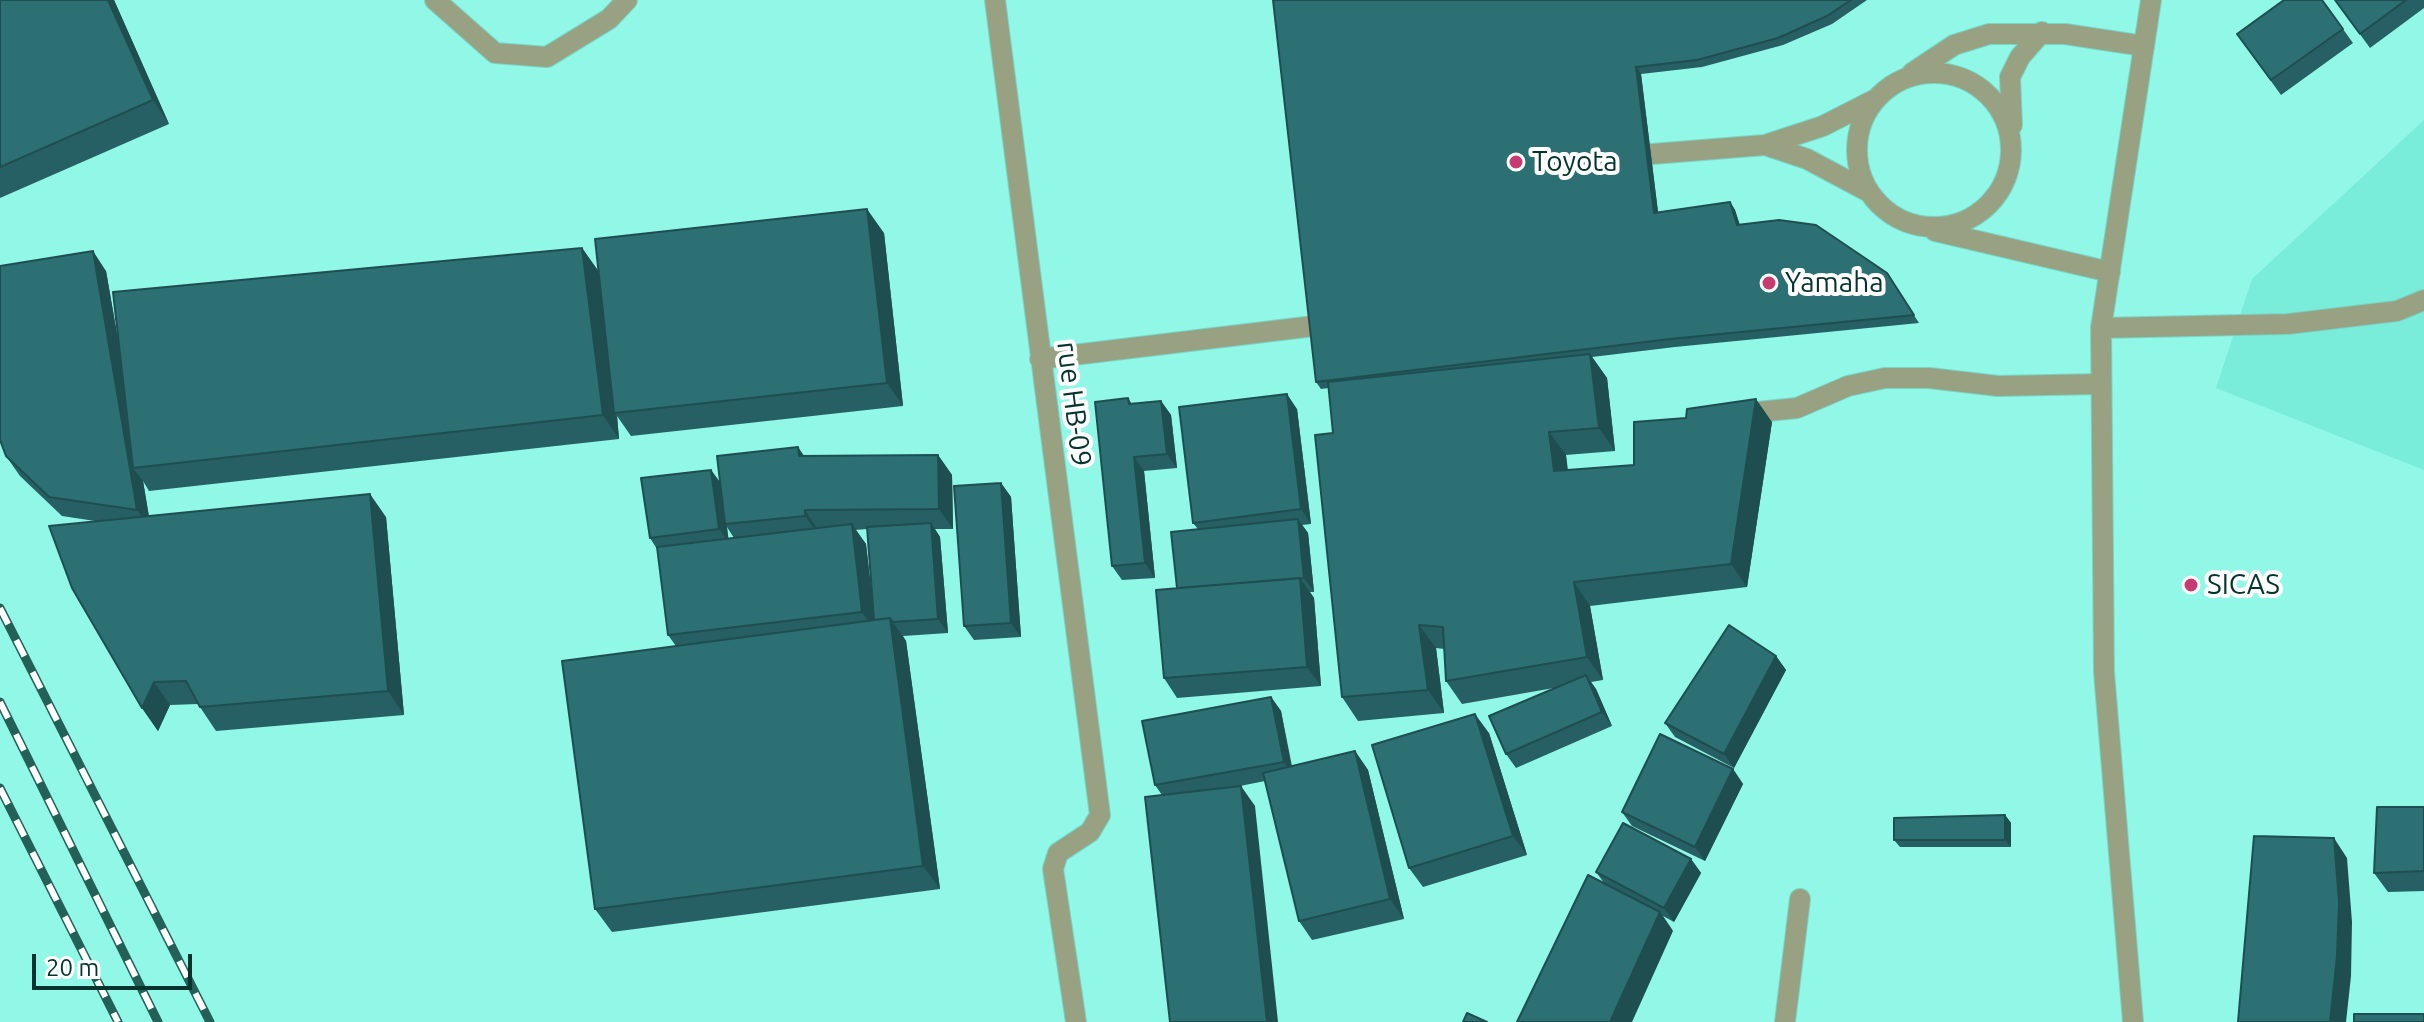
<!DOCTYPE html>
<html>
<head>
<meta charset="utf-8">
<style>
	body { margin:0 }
	#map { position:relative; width:2424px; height:1022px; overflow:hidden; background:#91f7e6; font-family:Ubuntu,sans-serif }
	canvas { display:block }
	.scale { position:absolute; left:32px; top:954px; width:160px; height:36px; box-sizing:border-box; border:4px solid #05342e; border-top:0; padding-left:10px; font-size:24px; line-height:28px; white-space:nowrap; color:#05342e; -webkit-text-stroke:6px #fff; paint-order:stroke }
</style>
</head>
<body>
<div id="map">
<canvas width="2424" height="1022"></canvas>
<div class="scale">20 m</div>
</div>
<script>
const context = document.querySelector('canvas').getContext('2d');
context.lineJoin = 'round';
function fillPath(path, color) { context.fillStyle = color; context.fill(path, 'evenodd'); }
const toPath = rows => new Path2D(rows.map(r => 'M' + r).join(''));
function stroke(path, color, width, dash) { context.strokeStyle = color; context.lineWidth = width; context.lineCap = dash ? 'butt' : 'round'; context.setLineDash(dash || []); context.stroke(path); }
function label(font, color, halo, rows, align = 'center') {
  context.font = font + ' Ubuntu,sans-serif'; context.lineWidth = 8; context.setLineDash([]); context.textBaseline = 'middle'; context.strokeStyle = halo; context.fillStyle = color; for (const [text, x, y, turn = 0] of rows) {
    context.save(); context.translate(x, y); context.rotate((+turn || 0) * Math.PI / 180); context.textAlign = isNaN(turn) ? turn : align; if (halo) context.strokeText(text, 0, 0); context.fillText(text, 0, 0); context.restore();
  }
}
fillPath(toPath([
	[2424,120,2424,470,2216,388,2252,279]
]), '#7aedda');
const service = toPath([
	[435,0,495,53,547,57,609,19,627,0],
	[995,0,1100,815,1090,832,1058,853,1053,869,1076,1022],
	'1857 150a77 77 0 1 1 154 0a77 77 0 1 1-154 0Z',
	[1912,73,1954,45,1989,34,2065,34,2144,46],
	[2012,125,2010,77,2020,57,2042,32],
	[1765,145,1807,159,1867,191],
	[1652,154,1765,145,1823,126,1874,100],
	[1935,231,2110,272],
	[2101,328,2288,324,2397,311,2424,300],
	[1040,359,1314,326],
	[1738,414,1797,408,1848,386,1885,378,1929,378,1998,386,2101,384],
	[1785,1022,1800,899]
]);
const tertiary = toPath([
	[2133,1022,2104,672,2101,328,2151,0]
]);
stroke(service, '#78d4c5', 22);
stroke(tertiary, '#78d4c5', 22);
stroke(service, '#98a283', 20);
stroke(tertiary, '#98a283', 20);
const rail = toPath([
	[0,608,210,1022],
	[0,702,158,1022],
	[0,788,118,1022]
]);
stroke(rail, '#246057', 9);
stroke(rail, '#fff', 6, [18]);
fillPath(toPath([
	[0,0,114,0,169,124,0,198],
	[1273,0,1867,0,1832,24,1783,45,1702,67,1641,74,1658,212,1730,202,1735,210,1740,225,1887,273,1919,323,1675,347,1592,357,1607,378,1615,451,1566,455,1567,470,1634,465,1772,422,1747,587,1590,606,1603,680,1591,682,1596,689,1612,726,1516,768,1506,754,1554,688,1462,704,1446,681,1444,649,1436,648,1444,713,1358,721,1342,697,1333,433,1329,388,1321,389,1316,382],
	[2322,0,2353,43,2281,95,2237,34],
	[2335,0,2424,0,2424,8,2370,48],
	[884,233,903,406,631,436,617,416,619,439,149,491,143,481,149,516,386,517,404,715,216,731,198,704,170,705,158,731,142,708,95,521,62,516,20,476,6,456,106,271,119,345,582,248,599,272],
	[1128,398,1132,404,1161,401,1171,415,1177,468,1144,471,1155,578,1122,580,1112,566],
	[1297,409,1311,524,1302,525,1308,533,1314,592,1310,592,1314,598,1321,686,1177,698,1164,678,1177,588,1198,529,1193,523],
	[938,455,952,475,953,529,935,529,940,537,948,633,903,636,906,641,940,889,612,932,595,909,676,646,668,635,657,549,650,538,711,470,720,482,804,456],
	[727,527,734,538,728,539],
	[867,529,872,597,866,544,855,530],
	[1001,483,1011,497,1021,637,974,640,964,626],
	[1776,656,1786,670,1734,768,1675,737,1665,723],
	[1271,697,1281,711,1292,766,1355,751,1368,770,1404,919,1312,940,1299,921,1265,781,1230,788,1255,806,1162,795,1155,785],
	[1489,733,1527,855,1423,887,1409,868],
	[1733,769,1743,784,1705,861,1632,826,1622,812],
	[2424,807,2424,891,2388,892,2374,873],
	[2005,815,2011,823,2011,847,1900,847,1894,840],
	[1691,859,1701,873,1674,922,1663,916,1673,931,1604,883,1596,872]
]), '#266064');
fillPath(toPath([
	[108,0,114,0,169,124,153,100],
	[1636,67,1641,74,1659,220,1654,213],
	[1730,202,1735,210,1742,233,1737,225],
	[867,209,884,233,903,406,887,383],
	[582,248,599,272,614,413,617,416,619,439,603,415],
	[93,251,106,271,140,467,133,468,143,481,151,530,137,510],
	[1590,354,1607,378,1615,451,1599,428],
	[1287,394,1297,409,1311,524,1301,509],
	[1756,399,1772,422,1747,587,1731,564],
	[1161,401,1171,415,1177,468,1167,454],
	[1549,432,1566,455,1571,494,1554,471],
	[798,447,811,466,799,456],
	[938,455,952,475,953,529,939,509],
	[1134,457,1144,471,1155,578,1145,563],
	[711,470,721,484,725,524,727,527,729,543,719,529],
	[1001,483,1011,497,1021,637,1011,623],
	[370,494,386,517,404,715,388,691],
	[805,510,818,530,819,535,805,516],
	[1298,519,1308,533,1314,592,1304,578],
	[931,523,940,537,948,633,938,619],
	[852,524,866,544,876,631,862,612],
	[1300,578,1314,598,1321,686,1307,667],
	[1574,582,1590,606,1603,680,1587,657],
	[890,618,906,641,940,889,923,866],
	[1419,625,1436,648,1444,713,1428,690],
	[1776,656,1786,670,1734,768,1724,754],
	[1586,675,1596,689,1612,726,1602,712],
	[154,682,170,705,158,731,142,708],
	[1271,697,1281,711,1293,776,1284,762],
	[1475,714,1489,733,1527,855,1513,836],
	[1355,751,1368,770,1404,919,1390,899],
	[1733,769,1743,784,1705,861,1695,847],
	[1241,786,1255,806,1278,1022,1267,1022],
	[2005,815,2011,823,2011,847,2005,840],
	[2334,838,2347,858,2352,922,2351,976,2346,1022,2330,1022],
	[1691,859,1701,873,1674,922,1664,908],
	[1660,912,1673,931,1632,1022,1610,1022]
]), '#1f4e51');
const building = toPath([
	[0,0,108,0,153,100,0,167,0,0],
	[1273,0,1851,0,1827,16,1778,38,1697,60,1636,67,1654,213,1730,202,1737,225,1779,220,1816,225,1887,273,1914,315,1670,339,1316,382,1273,0],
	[2284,0,2322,0,2343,29,2271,80,2237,34,2284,0],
	[2335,0,2406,0,2360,34,2335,0],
	[867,209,887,383,614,413,595,239,867,209],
	[582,248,603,415,133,468,113,292,582,248],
	[93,251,137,510,49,497,6,456,0,440,0,266,93,251],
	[1590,354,1599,428,1549,432,1554,471,1634,465,1634,422,1686,418,1687,409,1756,399,1731,564,1574,582,1587,657,1446,681,1443,627,1419,625,1428,690,1342,697,1315,435,1333,433,1328,382,1590,354],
	[1287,394,1301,509,1193,523,1179,407,1287,394],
	[1128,398,1129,404,1161,401,1167,454,1134,457,1145,563,1112,566,1095,402,1128,398],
	[798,447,799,456,938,455,939,509,805,510,805,516,725,524,717,456,798,447],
	[711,470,719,529,650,538,641,478,711,470],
	[1001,483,1011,623,964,626,954,486,1001,483],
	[370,494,388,691,200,707,186,681,154,682,142,708,72,588,49,526,370,494],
	[1298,519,1304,578,1177,588,1171,532,1298,519],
	[931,523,938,619,893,622,890,618,874,620,867,527,931,523],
	[852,524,862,612,668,635,657,547,852,524],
	[1300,578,1307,667,1164,678,1156,590,1300,578],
	[890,618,923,866,595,909,562,661,890,618],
	[1729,625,1776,656,1724,754,1665,723,1729,625],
	[1586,675,1602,712,1506,754,1489,716,1586,675],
	[1271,697,1284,762,1155,785,1142,721,1271,697],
	[1475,714,1513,836,1409,868,1372,745,1475,714],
	[1660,734,1733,769,1695,847,1622,812,1660,734],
	[1355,751,1390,899,1299,921,1263,773,1355,751],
	[1241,786,1267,1022,1170,1022,1145,797,1241,786],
	[2377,807,2424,807,2424,871,2374,873,2377,807],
	[2005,815,2005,840,1894,840,1894,818,2005,815],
	[1623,823,1691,859,1664,908,1596,872,1623,823],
	[2254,836,2334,838,2339,902,2337,956,2330,1022,2238,1022,2254,836],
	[1588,875,1660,912,1610,1022,1517,1022,1588,875],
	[1467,1013,1487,1022,1463,1022,1467,1013],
	[2354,1014,2424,1014,2424,1022,2354,1022,2354,1014]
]);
fillPath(building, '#2c7074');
stroke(building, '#1f4e51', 2);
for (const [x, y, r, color] of [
	[1516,162,8,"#c73b70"],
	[1769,283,8,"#c73b70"],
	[2191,585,8,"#c73b70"]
]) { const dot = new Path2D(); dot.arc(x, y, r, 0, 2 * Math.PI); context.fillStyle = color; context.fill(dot); stroke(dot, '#fff', 3); }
label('28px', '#05342e', '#fff', [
	["Toyota",1532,162],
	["Yamaha",1785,283],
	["SICAS",2207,585]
], 'left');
label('28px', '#05342e', '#fff', [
	["rue HB-09",1074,404,83]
]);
</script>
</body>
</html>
